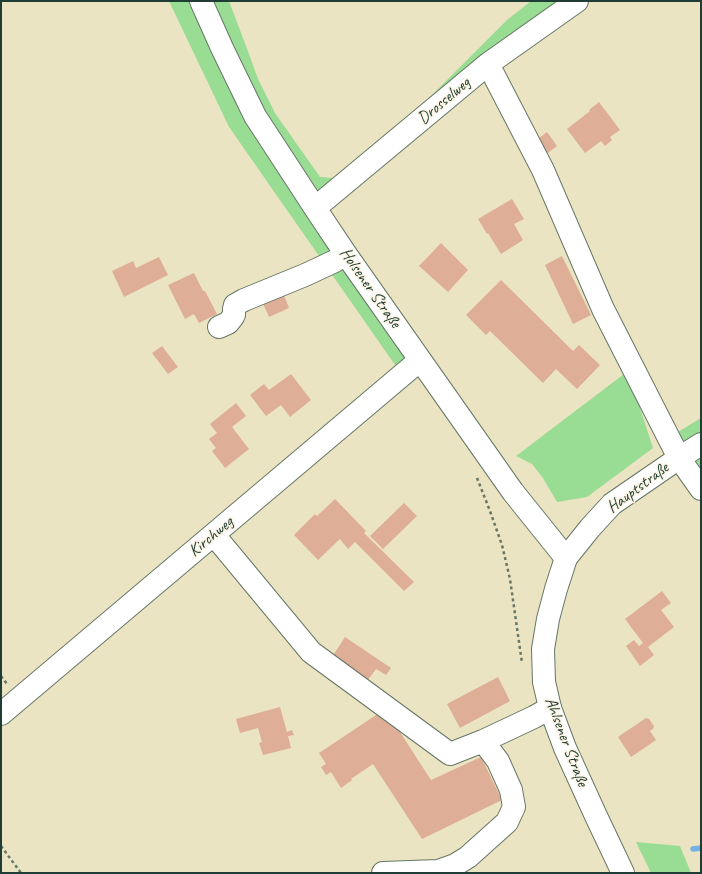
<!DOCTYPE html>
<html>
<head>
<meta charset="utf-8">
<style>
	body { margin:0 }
	#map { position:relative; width:702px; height:874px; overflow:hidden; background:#ebe4c3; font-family:Caveat,sans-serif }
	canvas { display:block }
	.frame { position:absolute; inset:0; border:2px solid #1f3d34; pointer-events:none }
</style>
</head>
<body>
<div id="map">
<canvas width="702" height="874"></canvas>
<div class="frame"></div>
</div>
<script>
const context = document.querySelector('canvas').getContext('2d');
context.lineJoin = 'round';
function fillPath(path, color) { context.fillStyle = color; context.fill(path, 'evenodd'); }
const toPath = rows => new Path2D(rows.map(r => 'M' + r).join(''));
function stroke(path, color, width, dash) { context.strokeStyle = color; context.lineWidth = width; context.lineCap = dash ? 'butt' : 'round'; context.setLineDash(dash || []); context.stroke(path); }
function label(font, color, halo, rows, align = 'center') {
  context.font = font + ' Caveat,sans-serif'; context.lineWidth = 3; context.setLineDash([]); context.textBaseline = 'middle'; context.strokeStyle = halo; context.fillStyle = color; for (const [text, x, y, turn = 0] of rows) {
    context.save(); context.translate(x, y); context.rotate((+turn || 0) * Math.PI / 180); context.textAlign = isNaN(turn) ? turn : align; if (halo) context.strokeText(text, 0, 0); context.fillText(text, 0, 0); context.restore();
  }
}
fillPath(toPath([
	[169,1,229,1,249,54,258,79,275,113,320,177,335,178,398,129,507,20,531,1,588,1,522,46,328,209,433,364,409,385,229,127],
	[628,371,653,448,587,497,557,502,543,478,532,464,516,456],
	[701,418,701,466,699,467,678,432],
	[636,842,680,846,691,873,651,873]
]), '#99dc93');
stroke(toPath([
	[693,849,701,848]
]), '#73b0e5', 5.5);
fillPath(toPath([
	[599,102,620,130,610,137,612,140,605,146,601,141,585,153,567,129,590,111,589,110],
	[547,132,557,146,545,155,535,141],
	[512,199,524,219,514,224,523,240,501,254,488,233,487,234,478,219],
	[441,243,468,270,448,292,419,266],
	[562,256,591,315,573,324,545,265],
	[159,257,168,275,124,297,112,271,133,261,136,268],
	[194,273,203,291,205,291,217,314,199,323,194,314,185,319,168,285],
	[501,280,573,351,579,345,600,365,577,389,556,369,543,383,490,331,486,335,466,315],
	[282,290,289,308,269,317,261,299],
	[162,346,178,367,168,374,152,353],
	[291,374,311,400,290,417,281,405,266,416,250,395,264,384,269,390],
	[236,403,246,416,232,427,249,449,225,468,212,451,216,448,209,439,217,433,210,424],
	[335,499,366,531,364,533,414,582,404,591,355,542,348,549,340,539,318,560,294,535,315,514,317,516],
	[404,503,417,516,383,549,370,536],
	[662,591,671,603,661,610,674,627,648,647,654,655,640,666,626,646,634,640,639,646,643,643,625,619],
	[345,637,391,668,386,675,376,669,365,684,330,660],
	[498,677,510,701,460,728,447,704],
	[280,707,287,732,292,730,294,735,288,736,291,748,263,755,259,743,262,742,258,728,240,733,236,719],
	[385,709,431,780,481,757,502,800,422,839,373,764,351,779,352,780,341,788,331,772,326,775,321,767,326,764,319,753],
	[646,718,649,719,654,726,653,729,650,731,656,740,631,757,618,737]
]), '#deae96');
const minor = toPath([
	[201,1,222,48,255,116,315,208,345,253,513,492,566,558],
	[488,64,543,170,603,309,679,458,701,489],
	[315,208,488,64,577,1],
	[219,327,228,323,232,318,234,315,234,309,235,305,244,300,305,275,335,261,345,253],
	[214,535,311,652,450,754,483,741,534,717,550,708],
	[1,714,420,360],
	[383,873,438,871,455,865,468,857,507,822,514,807,511,790,498,761,483,741]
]);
const major = toPath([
	[623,873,596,816,565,748,550,708,544,682,543,649,548,619,556,589,566,558,590,528,612,504,679,458,701,444]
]);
stroke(minor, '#676', 24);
stroke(major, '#676', 24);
stroke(toPath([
	[477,478,490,511,502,545,510,579,522,663],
	[1,676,7,684],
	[1,846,21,873]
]), '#676', 2.5, [3, 3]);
stroke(minor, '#fff', 22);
stroke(major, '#fff', 22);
label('17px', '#1f3d34', '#fcf5e5', [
	["Drosselweg",444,101,-40],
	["Holsener Straße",370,288,55],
	["Hauptstraße",638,488,-37],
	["Kirchweg",211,537,-40],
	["Ahlsener Straße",566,742,69]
]);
</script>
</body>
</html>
